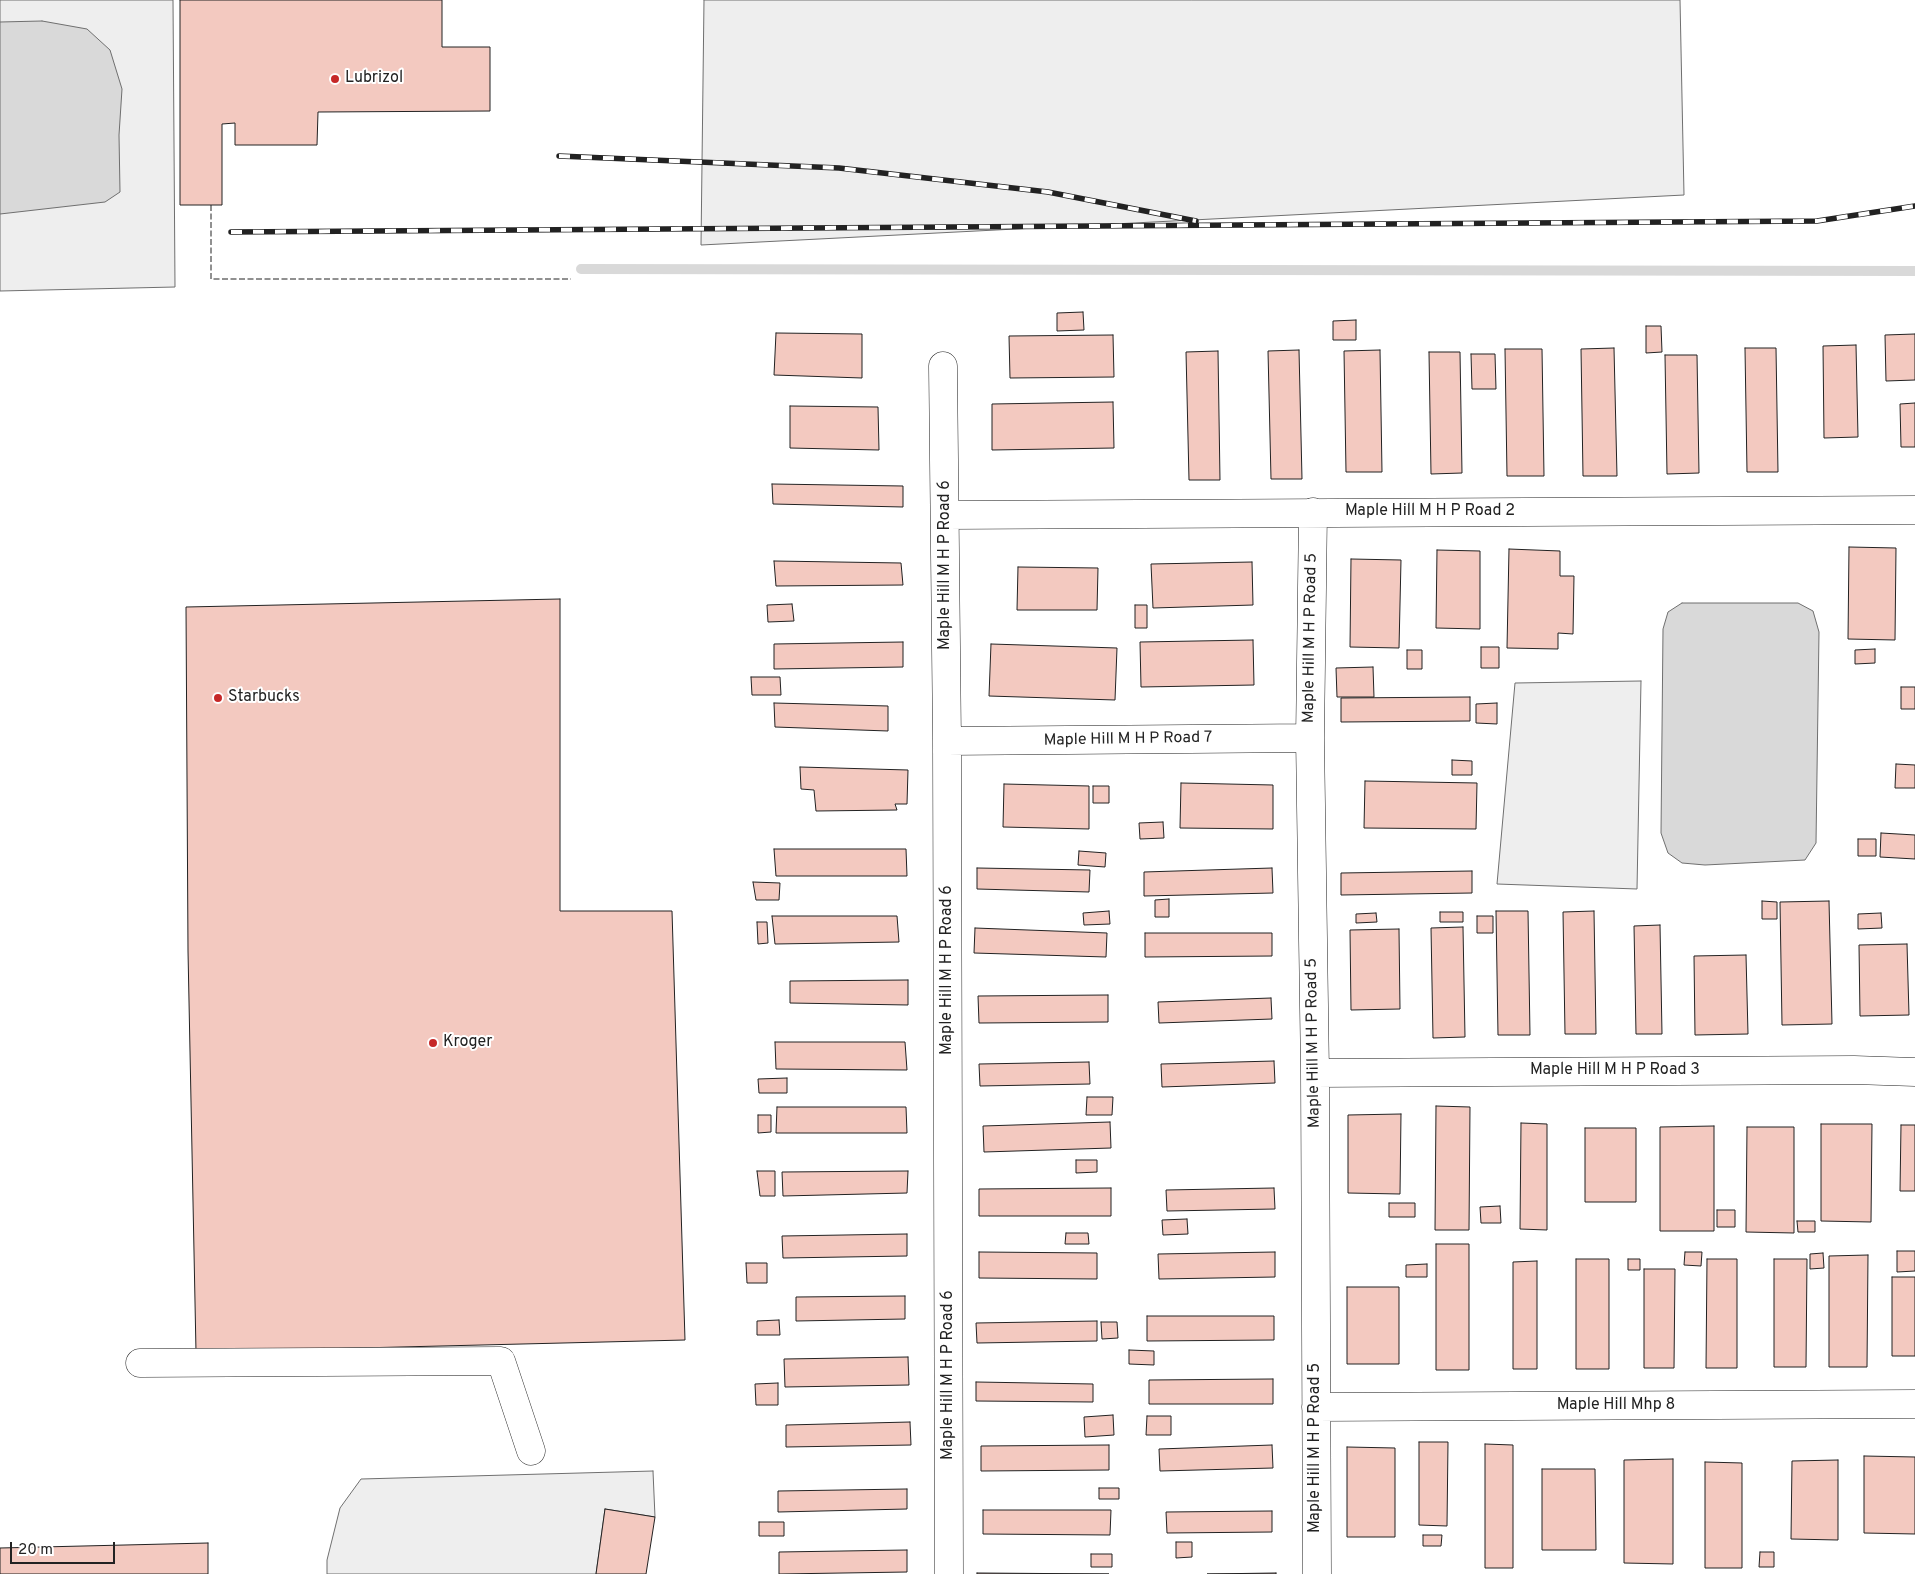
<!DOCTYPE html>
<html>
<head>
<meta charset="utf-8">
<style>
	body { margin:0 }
	#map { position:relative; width:1915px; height:1574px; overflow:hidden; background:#fff; font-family:Overpass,sans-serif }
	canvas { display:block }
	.scale { position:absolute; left:10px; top:1542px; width:105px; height:22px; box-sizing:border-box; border:2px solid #222; border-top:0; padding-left:6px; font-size:15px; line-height:18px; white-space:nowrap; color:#222; -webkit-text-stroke:4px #fff; paint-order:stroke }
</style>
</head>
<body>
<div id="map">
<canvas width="1915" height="1574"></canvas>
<div class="scale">20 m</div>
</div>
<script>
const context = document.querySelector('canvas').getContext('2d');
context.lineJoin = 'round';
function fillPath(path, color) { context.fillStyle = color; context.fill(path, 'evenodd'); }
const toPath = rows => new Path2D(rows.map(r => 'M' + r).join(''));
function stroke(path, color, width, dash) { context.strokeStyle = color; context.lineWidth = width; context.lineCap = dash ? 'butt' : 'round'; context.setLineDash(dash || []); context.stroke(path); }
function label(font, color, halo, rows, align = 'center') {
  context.font = font + ' Overpass,sans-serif'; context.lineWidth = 4; context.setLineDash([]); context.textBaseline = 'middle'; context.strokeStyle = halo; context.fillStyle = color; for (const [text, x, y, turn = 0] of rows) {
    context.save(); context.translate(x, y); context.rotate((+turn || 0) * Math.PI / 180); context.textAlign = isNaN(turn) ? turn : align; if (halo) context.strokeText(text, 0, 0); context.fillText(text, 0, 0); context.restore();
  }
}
const green = toPath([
	[0,0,173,0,175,287,0,291,0,0],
	[704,0,1680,0,1684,195,701,245,704,0],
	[1641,681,1637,889,1497,884,1515,683,1641,681],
	[653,1471,655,1517,605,1509,596,1574,327,1574,327,1560,340,1508,361,1479,653,1471]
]);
fillPath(green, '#eee');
stroke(green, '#6f6f6f', 1);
const water = toPath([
	[42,21,87,29,110,50,122,89,119,135,120,192,105,202,0,214,0,22,42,21],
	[1682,603,1798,603,1813,611,1819,632,1816,843,1805,860,1705,865,1682,863,1668,853,1661,833,1663,629,1668,612,1682,603]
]);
fillPath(water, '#d9d9d9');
stroke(water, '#6f6f6f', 1);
stroke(toPath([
	[581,269,1915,271]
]), '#d9d9d9', 10);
const building = toPath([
	[180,0,442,0,442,47,490,47,490,111,318,112,317,145,235,145,235,123,222,124,222,205,180,205,180,0],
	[1083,312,1084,330,1057,331,1057,313,1083,312],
	[1356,320,1356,340,1333,340,1333,321,1356,320],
	[1646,326,1661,326,1662,352,1646,353,1646,326],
	[776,333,862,334,862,378,774,375,776,333],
	[1915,334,1915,380,1886,381,1885,335,1915,334],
	[1113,335,1114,377,1010,378,1009,336,1113,335],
	[1856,345,1858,437,1824,438,1823,346,1856,345],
	[1614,348,1617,476,1583,476,1581,349,1614,348],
	[1745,348,1776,348,1778,472,1747,472,1745,348],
	[1505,349,1542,349,1544,476,1507,476,1505,349],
	[1299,350,1302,479,1271,479,1268,351,1299,350],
	[1380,350,1382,472,1346,472,1344,351,1380,350],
	[1218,351,1220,480,1189,480,1186,352,1218,351],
	[1429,352,1460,352,1462,473,1431,474,1429,352],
	[1471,354,1495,354,1496,389,1472,389,1471,354],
	[1665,355,1697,355,1699,473,1667,474,1665,355],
	[1113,402,1114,448,992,450,992,404,1113,402],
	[1915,403,1915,447,1901,447,1900,404,1915,403],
	[790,406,878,407,879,450,790,448,790,406],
	[772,484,903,486,903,507,773,504,772,484],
	[1849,547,1896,548,1895,640,1848,639,1849,547],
	[1509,549,1560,551,1560,576,1574,576,1573,634,1558,633,1558,649,1507,648,1509,549],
	[1437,550,1480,551,1480,629,1436,628,1437,550],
	[1351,559,1401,560,1399,648,1350,647,1351,559],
	[774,561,901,563,903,585,776,586,774,561],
	[1252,562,1253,605,1153,608,1151,564,1252,562],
	[1018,567,1098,568,1097,610,1017,610,1018,567],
	[560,599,560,911,672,911,685,1340,196,1352,188,951,186,607,560,599],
	[792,604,794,621,768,622,767,605,792,604],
	[1135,605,1147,605,1147,628,1135,628,1135,605],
	[1253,640,1254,685,1141,687,1140,642,1253,640],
	[903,642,903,667,774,669,774,644,903,642],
	[991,644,1117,648,1115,700,989,696,991,644],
	[1481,647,1499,647,1499,668,1481,668,1481,647],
	[1875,649,1875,663,1855,664,1855,650,1875,649],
	[1407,650,1422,650,1422,669,1407,669,1407,650],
	[1373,667,1374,697,1337,697,1336,668,1373,667],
	[751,677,780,677,781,695,752,695,751,677],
	[1901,687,1915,687,1915,709,1901,709,1901,687],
	[1470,697,1470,721,1341,722,1341,698,1470,697],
	[774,703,888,706,888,731,775,727,774,703],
	[1497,703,1497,724,1476,723,1476,704,1497,703],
	[1452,760,1472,761,1472,775,1452,775,1452,760],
	[1896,764,1915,765,1915,788,1895,788,1896,764],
	[800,767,908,770,907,804,895,804,897,810,816,811,814,790,801,789,800,767],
	[1365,781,1477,783,1476,829,1364,828,1365,781],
	[1181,783,1273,785,1273,829,1180,828,1181,783],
	[1004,784,1089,786,1089,829,1003,827,1004,784],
	[1093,786,1109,786,1109,803,1093,803,1093,786],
	[1163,822,1164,838,1140,839,1139,823,1163,822],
	[1881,833,1915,835,1915,859,1880,857,1881,833],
	[1858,839,1876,839,1876,856,1858,856,1858,839],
	[774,849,906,849,907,876,776,876,774,849],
	[1079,851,1106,853,1105,867,1078,865,1079,851],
	[977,868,1090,870,1089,892,977,889,977,868],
	[1272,868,1273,893,1144,896,1144,872,1272,868],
	[1472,871,1472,893,1341,895,1341,873,1472,871],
	[753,882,780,883,779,900,756,900,753,882],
	[1169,899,1169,917,1155,917,1155,900,1169,899],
	[1762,901,1777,902,1777,919,1762,919,1762,901],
	[1829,901,1832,1024,1782,1025,1780,902,1829,901],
	[1109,911,1110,924,1084,925,1083,913,1109,911],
	[1496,911,1528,911,1530,1035,1498,1035,1496,911],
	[1594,911,1596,1034,1565,1034,1563,912,1594,911],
	[1440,912,1463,912,1463,922,1440,922,1440,912],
	[1376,913,1377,922,1356,923,1356,914,1376,913],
	[1881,913,1882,928,1858,929,1858,914,1881,913],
	[772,916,897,916,899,942,775,944,772,916],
	[1477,916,1493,916,1493,933,1477,933,1477,916],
	[757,922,767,922,768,943,758,944,757,922],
	[1660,925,1662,1034,1636,1034,1634,926,1660,925],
	[1463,927,1465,1037,1433,1038,1431,928,1463,927],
	[975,928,1107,933,1106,957,974,953,975,928],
	[1399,929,1400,1009,1351,1010,1350,930,1399,929],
	[1145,933,1272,933,1272,956,1145,957,1145,933],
	[1907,944,1909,1015,1860,1016,1859,945,1907,944],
	[1746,955,1748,1034,1695,1035,1694,956,1746,955],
	[908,980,908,1005,790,1003,790,981,908,980],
	[1108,995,1108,1022,979,1023,978,996,1108,995],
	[1271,998,1272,1019,1159,1023,1158,1002,1271,998],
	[775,1042,905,1042,907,1070,776,1069,775,1042],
	[1274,1061,1275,1083,1162,1087,1161,1064,1274,1061],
	[1089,1062,1090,1084,980,1086,979,1064,1089,1062],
	[787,1078,787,1093,759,1093,758,1079,787,1078],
	[1087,1097,1113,1097,1112,1115,1086,1115,1087,1097],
	[1436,1106,1470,1107,1469,1230,1435,1230,1436,1106],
	[777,1107,906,1107,907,1133,776,1133,777,1107],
	[1401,1114,1400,1194,1348,1193,1348,1115,1401,1114],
	[758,1115,771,1115,771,1132,758,1133,758,1115],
	[1110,1122,1111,1148,984,1152,983,1126,1110,1122],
	[1521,1123,1547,1124,1547,1230,1520,1229,1521,1123],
	[1821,1124,1872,1124,1871,1222,1821,1221,1821,1124],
	[1901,1125,1915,1125,1915,1191,1900,1191,1901,1125],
	[1714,1126,1714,1231,1660,1231,1660,1127,1714,1126],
	[1747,1127,1794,1127,1794,1233,1746,1232,1747,1127],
	[1585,1128,1636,1128,1636,1202,1585,1202,1585,1128],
	[1076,1160,1097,1160,1097,1172,1076,1173,1076,1160],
	[757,1171,775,1171,775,1196,760,1196,757,1171],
	[908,1171,907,1193,783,1196,782,1172,908,1171],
	[1111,1188,1111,1216,979,1216,979,1189,1111,1188],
	[1274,1188,1275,1209,1167,1211,1166,1190,1274,1188],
	[1389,1203,1415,1203,1415,1217,1389,1217,1389,1203],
	[1500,1206,1501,1223,1481,1223,1480,1207,1500,1206],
	[1717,1210,1735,1210,1735,1227,1717,1227,1717,1210],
	[1187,1219,1188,1234,1163,1235,1162,1220,1187,1219],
	[1797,1221,1815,1221,1815,1232,1798,1232,1797,1221],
	[1066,1233,1088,1233,1089,1244,1065,1244,1066,1233],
	[907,1234,907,1256,783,1258,782,1236,907,1234],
	[1436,1244,1469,1244,1469,1370,1436,1370,1436,1244],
	[1897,1251,1915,1251,1915,1271,1897,1272,1897,1251],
	[979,1252,1097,1253,1097,1279,979,1278,979,1252],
	[1275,1252,1275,1277,1159,1279,1158,1254,1275,1252],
	[1685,1252,1702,1252,1701,1266,1684,1265,1685,1252],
	[1823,1253,1824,1268,1810,1269,1810,1254,1823,1253],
	[1868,1255,1867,1367,1829,1367,1829,1256,1868,1255],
	[1576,1259,1609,1259,1609,1369,1576,1369,1576,1259],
	[1628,1259,1640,1259,1640,1270,1628,1270,1628,1259],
	[1707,1259,1737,1259,1737,1368,1706,1368,1707,1259],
	[1774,1259,1807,1259,1806,1367,1774,1367,1774,1259],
	[1537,1261,1537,1369,1513,1369,1513,1262,1537,1261],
	[746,1263,767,1263,767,1283,747,1283,746,1263],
	[1427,1264,1427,1277,1406,1277,1406,1265,1427,1264],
	[1644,1269,1675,1269,1674,1368,1644,1368,1644,1269],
	[1892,1277,1915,1277,1915,1356,1892,1356,1892,1277],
	[1347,1287,1399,1287,1399,1364,1347,1364,1347,1287],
	[905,1296,905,1319,796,1321,796,1297,905,1296],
	[1147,1316,1274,1316,1274,1340,1147,1341,1147,1316],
	[779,1320,780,1335,757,1335,757,1321,779,1320],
	[1097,1321,1097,1341,977,1343,976,1323,1097,1321],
	[1101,1322,1117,1322,1118,1338,1102,1339,1101,1322],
	[1129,1350,1154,1351,1154,1365,1129,1364,1129,1350],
	[908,1357,909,1385,785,1387,784,1359,908,1357],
	[1273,1379,1273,1404,1149,1404,1149,1380,1273,1379],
	[976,1382,1093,1384,1093,1402,976,1401,976,1382],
	[778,1383,778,1405,756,1405,755,1384,778,1383],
	[1113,1415,1114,1435,1085,1437,1084,1417,1113,1415],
	[1147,1416,1171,1416,1171,1435,1146,1435,1147,1416],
	[910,1422,911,1445,786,1447,786,1425,910,1422],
	[1419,1442,1448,1442,1447,1526,1419,1525,1419,1442],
	[1485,1444,1513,1445,1513,1568,1485,1568,1485,1444],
	[1109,1445,1109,1470,981,1471,981,1446,1109,1445],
	[1272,1445,1273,1468,1160,1471,1159,1449,1272,1445],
	[1347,1447,1395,1448,1395,1537,1347,1537,1347,1447],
	[1864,1456,1915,1457,1915,1534,1864,1533,1864,1456],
	[1673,1459,1673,1564,1624,1563,1624,1460,1673,1459],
	[1838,1460,1838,1540,1791,1539,1792,1461,1838,1460],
	[1705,1462,1742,1463,1742,1568,1705,1568,1705,1462],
	[1542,1469,1595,1469,1596,1550,1542,1550,1542,1469],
	[1099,1488,1119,1488,1119,1499,1099,1499,1099,1488],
	[907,1489,907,1509,778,1512,778,1491,907,1489],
	[605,1509,655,1517,646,1574,596,1574,605,1509],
	[983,1510,1111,1510,1110,1535,983,1534,983,1510],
	[1272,1511,1272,1532,1167,1533,1166,1512,1272,1511],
	[759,1522,784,1522,784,1536,759,1536,759,1522],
	[1423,1535,1442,1535,1441,1546,1423,1546,1423,1535],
	[1176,1542,1192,1542,1192,1557,1176,1558,1176,1542],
	[208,1543,208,1574,0,1574,0,1548,208,1543],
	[907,1550,907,1572,779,1574,779,1552,907,1550],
	[1760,1552,1774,1552,1774,1567,1759,1567,1760,1552],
	[1091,1554,1112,1554,1112,1567,1091,1567,1091,1554],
	[977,1573,1109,1574,977,1574,977,1573],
	[1276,1573,1276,1574,1207,1574,1276,1573]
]);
fillPath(building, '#f3c9c0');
stroke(building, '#222', 1);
const minor = toPath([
	[943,366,947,741,949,1574],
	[1313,512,1310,738,1315,1073,1317,1574],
	[946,515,1915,510],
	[947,741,1310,738],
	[1315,1073,1854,1070,1915,1072],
	[140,1363,501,1361,531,1451],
	[1316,1407,1915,1404]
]);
stroke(minor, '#222', 29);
stroke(minor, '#fff', 28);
const rail = toPath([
	[559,156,839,168,1048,192,1196,221],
	[231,232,1817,221,1915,206]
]);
stroke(rail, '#222', 5.5);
stroke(rail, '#fff', 4, [11]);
stroke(toPath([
	[211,205,211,279,571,279]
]), '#222', 1, [6, 2.5]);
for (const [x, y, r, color] of [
	[335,79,5,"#c62828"],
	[218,698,5,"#c62828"],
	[433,1043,5,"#c62828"]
]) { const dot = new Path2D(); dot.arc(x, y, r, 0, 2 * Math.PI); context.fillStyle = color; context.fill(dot); stroke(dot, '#fff', 2); }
label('16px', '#222', '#fff', [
	["Lubrizol",345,79],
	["Starbucks",228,698],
	["Kroger",443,1043]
], 'left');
label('16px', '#222', '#fff', [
	["Maple Hill M H P Road 2",1430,512],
	["Maple Hill M H P Road 6",946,565,-90],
	["Maple Hill M H P Road 5",1311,638,-89],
	["Maple Hill M H P Road 7",1128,740,-1],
	["Maple Hill M H P Road 6",948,970,-90],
	["Maple Hill M H P Road 5",1314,1043,-91],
	["Maple Hill M H P Road 3",1615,1071],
	["Maple Hill M H P Road 6",949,1375,-90],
	["Maple Hill Mhp 8",1616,1406],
	["Maple Hill M H P Road 5",1316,1448,-90]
]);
</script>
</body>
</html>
